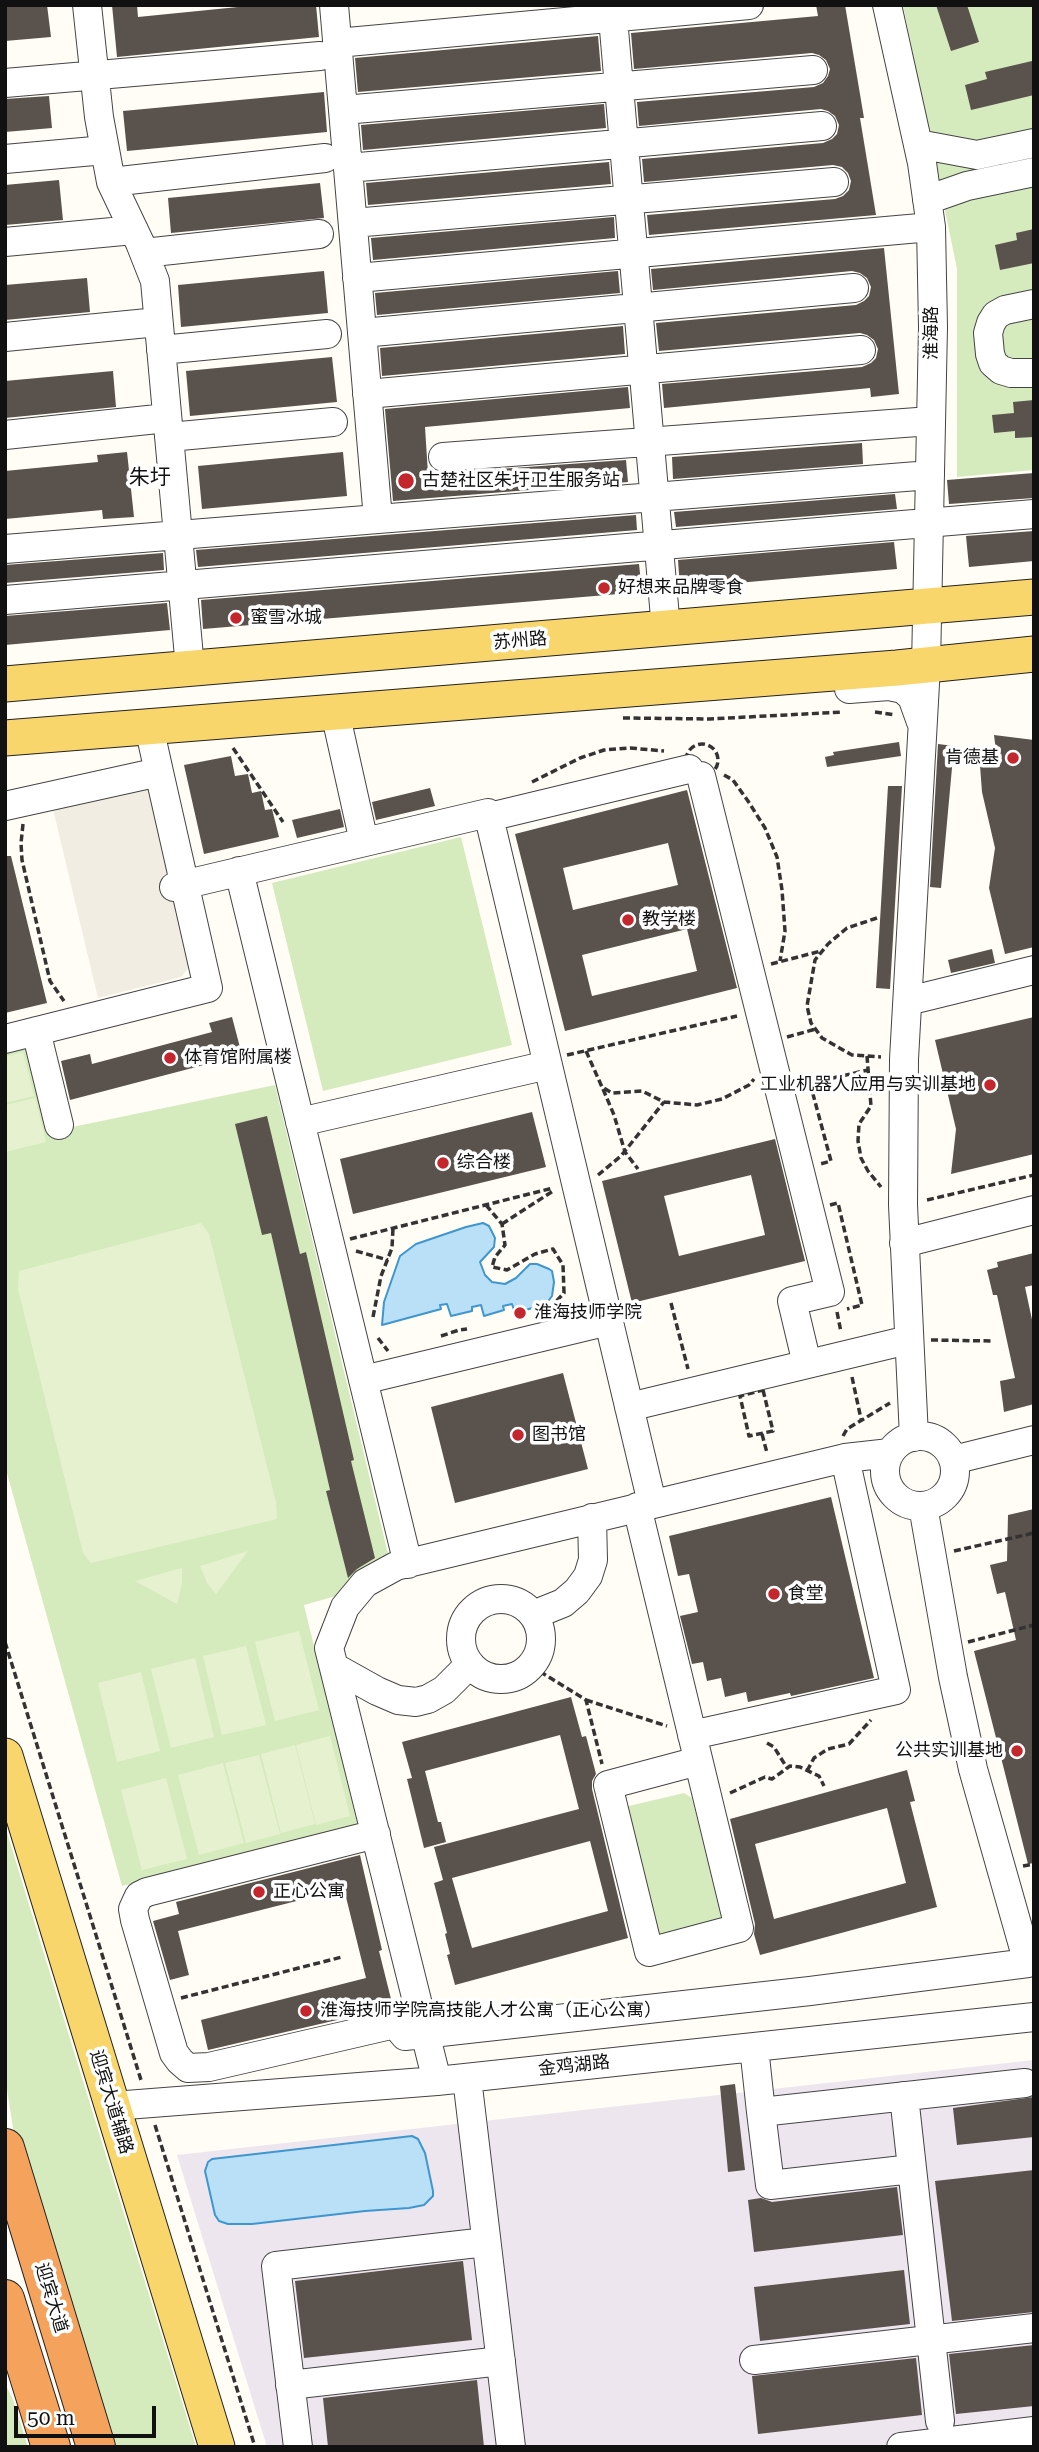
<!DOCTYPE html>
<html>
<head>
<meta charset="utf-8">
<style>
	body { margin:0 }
	#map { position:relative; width:1039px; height:2452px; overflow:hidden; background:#fffdf5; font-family:"Roboto Serif",serif }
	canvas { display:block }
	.frame { position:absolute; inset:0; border:7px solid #111; pointer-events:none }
	.scale { position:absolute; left:14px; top:2406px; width:142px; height:32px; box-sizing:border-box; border:4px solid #111; border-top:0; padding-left:9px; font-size:21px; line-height:24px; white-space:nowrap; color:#111; -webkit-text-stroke:5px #fff; paint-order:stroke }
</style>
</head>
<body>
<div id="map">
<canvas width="1039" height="2452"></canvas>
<div class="frame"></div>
<div class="scale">50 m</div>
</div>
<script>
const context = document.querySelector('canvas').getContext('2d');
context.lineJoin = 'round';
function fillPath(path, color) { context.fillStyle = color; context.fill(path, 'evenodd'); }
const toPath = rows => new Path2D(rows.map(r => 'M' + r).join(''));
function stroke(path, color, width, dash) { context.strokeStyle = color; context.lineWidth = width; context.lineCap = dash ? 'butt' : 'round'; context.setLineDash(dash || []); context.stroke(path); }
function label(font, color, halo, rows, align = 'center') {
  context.font = font + ' "Roboto Serif","Noto Sans SC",serif'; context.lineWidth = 7; context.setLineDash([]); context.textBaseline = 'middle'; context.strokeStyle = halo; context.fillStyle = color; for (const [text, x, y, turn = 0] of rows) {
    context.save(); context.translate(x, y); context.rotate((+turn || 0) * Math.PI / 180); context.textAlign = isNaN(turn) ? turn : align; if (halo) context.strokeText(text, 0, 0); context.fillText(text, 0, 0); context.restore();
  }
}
fillPath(toPath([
	[1034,2060,1034,2447,267,2447,177,2155]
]), '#eee6ef');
fillPath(toPath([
	[903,5,1034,5,1034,470,957,477,957,269],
	[461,837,512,1045,323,1091,272,883],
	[33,1045,53,1131,275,1085,389,1558,343,1594,304,1605,358,1826,122,1886,5,1466,5,1051],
	[684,1793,692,1798,722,1920,656,1936,626,1808,629,1806],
	[5,1826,74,2052,196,2447,108,2447,17,2153,5,2077],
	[5,2383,13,2400,28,2447,5,2447]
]), '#d5ebbd');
fillPath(toPath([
	[23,1052,34,1096,5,1103,5,1057],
	[35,1098,46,1142,5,1152,5,1105],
	[201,1223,209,1234,276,1502,277,1519,91,1563,83,1553,18,1289,19,1271],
	[248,1551,216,1594,207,1583,200,1566],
	[182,1568,182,1584,177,1604,135,1581],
	[299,1631,319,1710,275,1721,255,1642],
	[246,1646,266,1725,222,1735,203,1656],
	[195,1658,214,1737,171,1748,151,1669],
	[141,1672,160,1751,117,1762,98,1683],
	[330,1736,350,1816,316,1825,296,1745],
	[295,1745,315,1824,281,1833,261,1754],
	[259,1755,280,1834,246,1843,225,1763],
	[223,1763,244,1843,199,1855,178,1775],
	[166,1778,187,1859,142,1870,121,1790]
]), '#e6f2cf');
fillPath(toPath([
	[148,782,190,966,181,977,98,998,52,805]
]), '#f1ede2');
const water = toPath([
	[483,1223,489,1226,495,1238,494,1247,480,1262,485,1275,492,1282,505,1284,516,1278,530,1264,537,1264,549,1269,552,1271,554,1282,552,1296,546,1304,515,1313,512,1304,503,1306,504,1310,484,1316,481,1305,472,1307,472,1311,451,1316,447,1304,440,1305,441,1309,382,1325,384,1302,400,1256,416,1244,466,1227,483,1223],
	[412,2136,418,2139,425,2153,433,2191,433,2196,424,2205,409,2208,365,2211,252,2224,228,2224,219,2221,215,2215,205,2171,208,2162,212,2159,412,2136]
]);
fillPath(water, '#b9e0f7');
stroke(water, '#3f96cf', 2);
fillPath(toPath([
	[5,5,47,5,51,37,5,41],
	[112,5,137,5,138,17,258,5,316,5,319,37,117,57],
	[816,5,845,5,864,118,860,118,876,215,649,235,647,215,835,199,843,196,849,190,851,181,848,173,842,167,833,165,644,182,642,159,823,143,832,139,837,134,839,125,835,116,828,111,821,109,639,126,637,102,814,87,823,83,828,76,830,69,826,60,819,55,812,53,634,69,631,33,818,16],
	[936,5,967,5,979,42,951,51],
	[598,36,601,71,358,92,355,58],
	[1032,61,1034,95,971,110,965,85,987,79,985,72],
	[324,92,327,132,127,151,123,111],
	[49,96,52,128,5,132,5,99],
	[604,104,606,128,363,150,361,125],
	[609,162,611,184,368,205,366,183],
	[59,180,63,220,5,225,5,185],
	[320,183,324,218,171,233,168,198],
	[614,217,615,238,373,260,371,238],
	[1034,229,1034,263,1000,270,995,245,1017,240,1016,233],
	[884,248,899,394,871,397,870,388,664,408,662,384,862,367,871,363,876,358,878,349,874,340,867,335,860,333,659,351,656,323,856,305,864,301,869,296,871,287,867,278,860,273,852,271,653,290,651,269],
	[324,271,328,313,181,327,178,285],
	[618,271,620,293,377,315,375,293],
	[87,278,90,312,5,320,5,285],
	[623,326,625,354,382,376,380,348],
	[332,357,337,402,190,416,186,371],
	[113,371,116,407,5,418,5,381],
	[628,387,630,408,425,427,428,474,626,460,628,482,393,501,385,409],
	[1034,400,1034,437,1015,438,1015,431,994,433,992,415,1014,413,1013,402],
	[862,443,863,464,673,479,672,457],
	[127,452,134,517,103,519,102,510,5,519,5,471,98,462,97,455],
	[343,452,347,496,202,509,198,466],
	[1034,473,1034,498,949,504,947,480],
	[895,494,897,509,676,527,674,512],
	[636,515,637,530,198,567,196,550],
	[1034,531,1034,561,969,567,966,536],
	[894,542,897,569,680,588,678,560],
	[163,553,164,570,5,583,5,565],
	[639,564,642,592,203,629,201,600],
	[167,603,170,630,5,645,5,616],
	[994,735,1034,740,1034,947,1005,954,989,888,995,848,982,792,979,752,996,751],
	[899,742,901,756,827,767,825,757,834,755,833,752],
	[938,744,954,746,941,888,930,887],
	[231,756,235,776,248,774,252,793,261,791,265,810,272,809,279,837,204,854,184,765],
	[888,786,902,786,890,989,876,988],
	[430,788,435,806,376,820,372,802],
	[687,790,737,988,565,1031,515,834],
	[668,843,678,885,573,910,563,868],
	[687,929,697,971,592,996,582,955],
	[340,809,344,827,297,838,292,820],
	[5,856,11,856,47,1003,5,1013],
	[992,949,995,963,951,973,948,960],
	[232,1017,242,1055,70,1100,61,1061,90,1054,92,1064,212,1032,209,1023],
	[1034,1017,1034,1154,951,1174,956,1129,935,1040],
	[532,1112,546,1167,353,1214,340,1159],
	[267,1116,300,1254,306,1252,354,1460,351,1461,375,1558,357,1569,348,1578,326,1491,330,1490,271,1233,262,1235,235,1124],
	[775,1139,805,1261,632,1303,602,1181],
	[751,1175,765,1235,679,1256,664,1196],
	[1034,1253,1034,1285,1025,1287,1034,1329,1034,1404,1004,1412,1000,1381,1015,1378,997,1295,993,1295,987,1270,998,1267,997,1262],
	[563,1373,588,1469,455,1503,431,1407],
	[831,1497,874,1678,791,1696,790,1693,748,1702,746,1692,725,1697,721,1678,707,1681,703,1662,692,1664,680,1616,698,1612,689,1574,678,1576,669,1536],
	[1034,1509,1034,1863,1028,1864,974,1651,1016,1640,1005,1592,997,1594,990,1565,1007,1561,1008,1515],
	[571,1697,582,1737,586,1736,596,1774,592,1781,592,1789,628,1938,455,1985,447,1955,450,1954,445,1934,447,1933,434,1883,443,1880,434,1847,579,1809,560,1735,425,1771,438,1822,441,1822,446,1842,424,1848,407,1779,412,1778,402,1742],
	[590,1841,608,1911,472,1948,452,1878],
	[907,1770,915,1801,910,1802,937,1907,760,1955,754,1934,755,1924,730,1819],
	[887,1808,906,1883,774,1919,755,1844],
	[360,1855,382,1950,379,1951,393,2007,208,2050,201,2020,366,1978,344,1889,178,1931,189,1975,170,1980,153,1921,179,1914,176,1902],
	[735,2084,745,2170,728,2172,720,2086],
	[1034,2097,1034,2137,957,2145,953,2108],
	[1034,2170,1034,2312,952,2321,935,2181],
	[897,2187,903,2235,754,2252,748,2200,761,2198,772,2202],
	[463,2261,472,2340,304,2358,295,2281],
	[904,2270,910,2324,760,2341,754,2287],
	[1034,2345,1034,2406,956,2414,949,2354],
	[916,2358,922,2415,758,2434,752,2376],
	[477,2380,484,2447,328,2447,323,2398]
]), '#5a524d');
const minor = toPath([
	[87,5,99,117,111,182,140,243,155,281,190,668],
	[887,5,922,163,931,227,933,327,926,666,904,1059,903,1205,914,1437],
	[613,18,666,629],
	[337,43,749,5],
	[5,83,320,56],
	[343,110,813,70],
	[918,144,977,155,1034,143],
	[5,159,105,150],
	[348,168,822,126],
	[111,182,325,158],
	[927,200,967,186,1034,172],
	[353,223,834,182],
	[5,242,134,230],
	[144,253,319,234],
	[357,278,931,227],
	[1034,304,1005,310,996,315,991,323,988,333,990,354,993,363,1001,370,1011,373,1034,373],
	[362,333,854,288],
	[5,337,158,322],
	[161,350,327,334],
	[367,394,861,350],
	[5,435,167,418],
	[169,437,333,422],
	[443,457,931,421],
	[378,519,930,475],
	[5,549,378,519,334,5],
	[5,600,1034,514],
	[849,689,889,686,903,689,912,697,921,722],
	[335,712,364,842],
	[149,727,159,772],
	[701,776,830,1292,792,1301,807,1364],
	[5,806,159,772,208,988,5,1039],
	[489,817,689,769],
	[239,871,408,1564],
	[174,887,488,813,652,1503],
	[908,1001,1034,970],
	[36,1031,59,1125],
	[300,1122,548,1065],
	[904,1243,1034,1210],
	[363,1380,609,1321],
	[629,1407,908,1340],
	'885 1471a35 35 0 1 1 70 0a35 35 0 1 1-70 0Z',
	[953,1460,1034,1440],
	[637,1507,739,1928,649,1952,608,1785,698,1761],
	'461 1639a40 40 0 1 1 80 0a40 40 0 1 1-80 0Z',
	[533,1615,563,1603,577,1591,588,1576,593,1560,592,1518],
	[334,1667,377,1691,398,1700,416,1702,428,1699,444,1690,469,1665],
	[692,1735,896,1690,845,1458],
	[376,1834,147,1892,139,1896,133,1909,135,1920,174,2053,180,2061,188,2068,209,2067,395,2024,405,2036,810,1991,1028,1963,973,1769,953,1677,923,1506],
	[754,2047,761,2112,1025,2083],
	[467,2078,511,2447],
	[437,2081,329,1648,345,1607,365,1583,396,1566,845,1458,890,1453],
	[904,2096,940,2421],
	[113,2106,437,2081,1034,2017],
	[761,2112,770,2185,912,2169],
	[754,2360,1034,2328],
	[290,2385,501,2361],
	[298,2447,276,2266,486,2242],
	[901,2447,1034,2431]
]);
const major = toPath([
	[5,684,1034,597],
	[5,738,897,668,1034,654],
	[5,1756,217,2447]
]);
const highway = toPath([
	[5,2148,96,2447],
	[5,2299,51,2447]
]);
stroke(minor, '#444', 30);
stroke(major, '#222', 37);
stroke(highway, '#222', 40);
stroke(toPath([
	[875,712,895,715],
	[623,718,709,719,843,712],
	'686 760a16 16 0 1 1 32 0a16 16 0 1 1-32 0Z',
	[233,748,283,822],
	[724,775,733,780,748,801,765,828,777,857,782,890,785,931,780,961],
	[532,782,580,758,604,750,630,748,664,751],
	[23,824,21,843,22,860,50,981,64,1001],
	[877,918,847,928,828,944,815,960,807,1006,811,1023,822,1038,852,1055,881,1057],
	[771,964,821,951],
	[787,1037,816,1029],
	[586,1051,602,1087,612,1093,642,1091,664,1102,697,1105,722,1099,749,1085,754,1079],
	[567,1055,737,1016],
	[867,1056,871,1106,859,1124,858,1141,861,1158,868,1171,881,1187],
	[810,1083,831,1161,820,1164],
	[802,1085,868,1070],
	[603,1089,614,1115,625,1152,638,1169],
	[598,1175,621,1156,664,1102],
	[927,1200,1034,1175],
	[486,1205,502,1224,505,1245,495,1257,492,1267,507,1270,535,1254,553,1249,563,1265,564,1293,547,1311],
	[830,1205,838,1203,862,1305,847,1309],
	[502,1224,553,1191],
	[350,1239,553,1188],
	[356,1251,388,1260],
	[671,1303,688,1369],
	[837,1312,841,1332],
	[373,1317,381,1276,392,1248,393,1228],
	[441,1336,459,1330,467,1329],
	[378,1338,388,1351],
	[931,1340,992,1341],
	[852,1377,861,1419],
	[763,1390,773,1431,749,1436,740,1396,763,1390],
	[762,1434,767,1453],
	[843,1436,847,1429,890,1403],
	[954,1551,1034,1533],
	[5,1642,141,2080],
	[968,1642,1034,1625],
	[531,1666,586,1700,602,1764],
	[586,1700,667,1726],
	[767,1743,774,1747,787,1768],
	[807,1771,814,1758,828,1749,849,1744,871,1720],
	[730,1793,765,1777,772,1779,790,1766,800,1767,819,1776,824,1786],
	[1023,1866,1034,1864],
	[181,1998,342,1957],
	[155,2125,255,2447]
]), '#333', 3.5, [7, 3.5]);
stroke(minor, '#fff', 28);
stroke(major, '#f9d66b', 35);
stroke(highway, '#f5a25d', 38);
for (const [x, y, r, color] of [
	[406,481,9,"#c4262e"],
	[604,588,7,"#c4262e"],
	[236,618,7,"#c4262e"],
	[1013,758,7,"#c4262e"],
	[628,920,7,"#c4262e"],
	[170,1058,7,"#c4262e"],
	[990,1085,7,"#c4262e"],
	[443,1163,7,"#c4262e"],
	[520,1313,7,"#c4262e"],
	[518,1435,7,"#c4262e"],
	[774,1594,7,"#c4262e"],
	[1017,1751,7,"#c4262e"],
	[259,1892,7,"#c4262e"],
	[306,2011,7,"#c4262e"]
]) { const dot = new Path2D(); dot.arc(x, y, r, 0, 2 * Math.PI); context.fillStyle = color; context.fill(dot); stroke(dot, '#fff', 2.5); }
label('18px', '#111', '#fff', [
	["淮海路",932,333,-90],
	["苏州路",520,641,-5],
	["金鸡湖路",574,2066,-6],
	["迎宾大道辅路",111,2102,73],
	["迎宾大道",51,2298,73]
]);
label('18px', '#111', '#fff', [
	["古楚社区朱圩卫生服务站",422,481],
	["好想来品牌零食",618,588],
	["蜜雪冰城",250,618],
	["肯德基",999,758,"right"],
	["教学楼",642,920],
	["体育馆附属楼",184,1058],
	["工业机器人应用与实训基地",976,1085,"right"],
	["综合楼",457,1163],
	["淮海技师学院",534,1313],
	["图书馆",532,1435],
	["食堂",788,1594],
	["公共实训基地",1003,1751,"right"],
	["正心公寓",273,1892],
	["淮海技师学院高技能人才公寓（正心公寓）",320,2011]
], 'left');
label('21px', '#111', '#fff', [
	["朱圩",150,478]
]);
</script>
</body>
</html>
